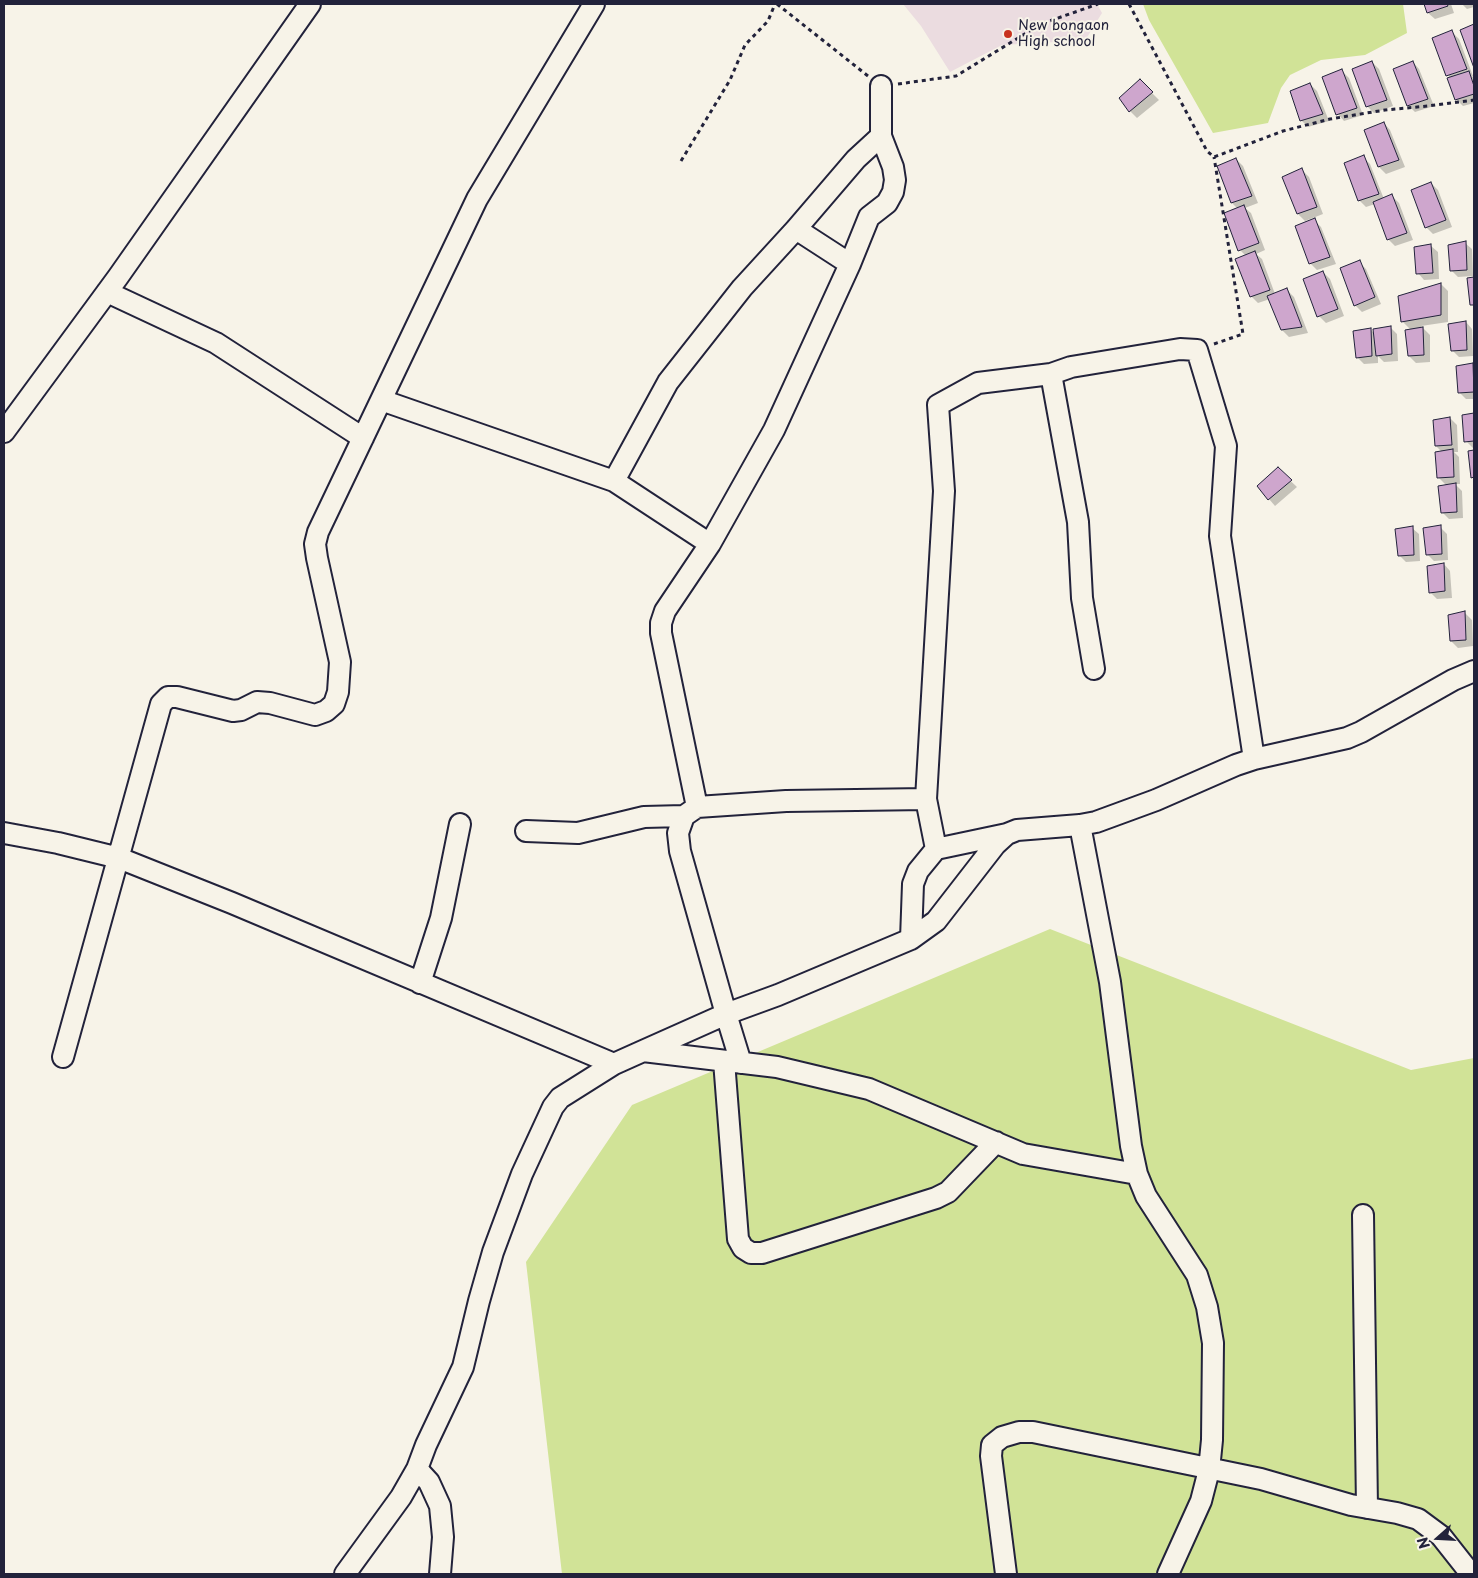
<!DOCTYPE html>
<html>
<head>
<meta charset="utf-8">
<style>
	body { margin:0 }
	#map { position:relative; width:1478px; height:1578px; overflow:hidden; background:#f7f3e8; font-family:"Playpen Sans",sans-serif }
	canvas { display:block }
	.frame { position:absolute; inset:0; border:5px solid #22223b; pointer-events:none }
	.north { position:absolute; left:1413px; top:1513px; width:50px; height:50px; -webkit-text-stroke:4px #f7f3e8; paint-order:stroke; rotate:251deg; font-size:14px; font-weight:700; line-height:20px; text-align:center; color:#22223b }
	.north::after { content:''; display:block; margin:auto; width:18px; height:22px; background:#22223b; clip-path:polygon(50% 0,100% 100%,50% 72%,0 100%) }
</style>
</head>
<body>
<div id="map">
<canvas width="1478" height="1578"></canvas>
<div class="frame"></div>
<div class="north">N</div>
</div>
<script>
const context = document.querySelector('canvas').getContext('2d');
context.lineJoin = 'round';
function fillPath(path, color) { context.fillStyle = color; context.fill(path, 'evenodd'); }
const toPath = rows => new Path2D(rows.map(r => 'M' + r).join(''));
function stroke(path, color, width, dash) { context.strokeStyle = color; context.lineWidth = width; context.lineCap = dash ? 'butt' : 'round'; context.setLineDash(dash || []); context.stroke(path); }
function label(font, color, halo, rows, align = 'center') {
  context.font = font + ' "Playpen Sans",sans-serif'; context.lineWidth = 4; context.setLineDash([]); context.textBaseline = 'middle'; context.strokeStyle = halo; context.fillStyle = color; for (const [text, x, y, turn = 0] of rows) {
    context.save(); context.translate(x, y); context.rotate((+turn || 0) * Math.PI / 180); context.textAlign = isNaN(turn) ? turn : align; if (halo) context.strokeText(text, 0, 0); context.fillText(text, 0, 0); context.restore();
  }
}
fillPath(toPath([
	[903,4,1097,4,1102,13,1083,44,1054,42,1002,45,950,72,921,26]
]), '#ebdce0');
fillPath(toPath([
	[1143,4,1403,4,1407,33,1365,55,1321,60,1290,75,1281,88,1268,123,1213,133,1149,20],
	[1050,929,1411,1070,1474,1058,1474,1574,562,1574,526,1262,632,1105]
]), '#d1e397');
fillPath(toPath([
	[1425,4,1451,4,1454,13,1435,19,1428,13],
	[1462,4,1474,4,1474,7,1467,9],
	[1452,32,1459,39,1473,76,1472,76,1474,78,1474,103,1463,106,1456,99,1450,78,1448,75],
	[1372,62,1379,69,1393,106,1374,113,1367,106],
	[1413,62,1419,69,1434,106,1415,112,1408,105],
	[1342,71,1349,78,1363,115,1344,121,1338,114],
	[1140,81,1159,100,1137,118,1130,111],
	[1310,84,1317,91,1329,121,1308,127,1301,120],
	[1384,123,1390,130,1405,167,1386,174,1379,167,1366,130],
	[1363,157,1370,164,1384,199,1392,196,1399,203,1413,240,1395,246,1388,239,1375,204,1366,207,1359,200],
	[1236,159,1243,166,1258,203,1245,208,1251,213,1265,250,1256,254,1262,259,1275,294,1287,290,1294,297,1308,333,1289,337,1282,330,1270,299,1258,303,1251,296,1246,256,1240,250,1238,209,1232,203],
	[1302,170,1309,177,1323,214,1305,221,1298,214],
	[1431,183,1438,190,1452,227,1433,234,1426,227],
	[1314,220,1321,227,1336,264,1317,270,1310,263],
	[1465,243,1472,249,1473,276,1458,277,1451,270],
	[1431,246,1438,252,1439,279,1424,280,1418,273],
	[1359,262,1366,269,1381,304,1362,312,1355,305],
	[1323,272,1330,279,1344,316,1326,323,1319,316],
	[1441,284,1448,291,1448,322,1421,326,1430,335,1430,362,1416,363,1409,356,1411,330,1402,321,1399,297],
	[1466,322,1472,329,1473,356,1459,357,1452,350],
	[1390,327,1397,334,1398,361,1384,362,1378,356,1378,363,1364,364,1357,357,1370,329,1375,334],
	[1473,365,1474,366,1474,399,1466,399,1459,392],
	[1474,414,1474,448,1473,448,1466,441,1463,416],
	[1450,418,1457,425,1458,452,1454,452,1459,457,1460,484,1455,484,1462,491,1463,518,1449,519,1442,512,1447,486,1439,478,1442,452,1436,446],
	[1278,469,1297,487,1275,506,1269,499],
	[1440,527,1447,534,1448,560,1434,561,1427,554],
	[1412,528,1419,534,1420,561,1406,562,1399,555],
	[1444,564,1450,571,1452,598,1437,599,1430,592],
	[1465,613,1472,620,1473,646,1458,648,1451,641]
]), '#0003');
const building = toPath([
	[1424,4,1447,4,1448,6,1427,13,1424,4],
	[1474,24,1474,68,1460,30,1474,24],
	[1452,30,1467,69,1446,76,1432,38,1452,30],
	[1372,61,1387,100,1366,107,1352,69,1372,61],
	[1413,61,1428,99,1407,106,1393,69,1413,61],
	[1342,69,1357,108,1336,115,1322,77,1342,69],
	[1469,71,1474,86,1474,94,1455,100,1447,78,1469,71],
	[1140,79,1153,92,1129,112,1119,98,1140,79],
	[1310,83,1323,114,1300,121,1290,91,1310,83],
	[1384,122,1399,160,1378,167,1364,130,1384,122],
	[1364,155,1379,194,1358,201,1344,163,1364,155],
	[1236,158,1252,196,1231,203,1217,166,1236,158],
	[1302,168,1317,207,1297,214,1282,177,1302,168],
	[1431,182,1446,220,1425,228,1411,190,1431,182],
	[1392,194,1407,233,1387,240,1373,202,1392,194],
	[1244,205,1259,243,1238,251,1224,213,1244,205],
	[1315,218,1330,257,1309,264,1295,226,1315,218],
	[1466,241,1467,270,1450,271,1448,245,1466,241],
	[1431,244,1433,273,1416,274,1414,247,1431,244],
	[1255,251,1270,290,1250,297,1235,259,1255,251],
	[1360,260,1375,297,1354,306,1340,268,1360,260],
	[1323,271,1338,309,1317,317,1303,279,1323,271],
	[1474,277,1474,305,1470,305,1467,278,1474,277],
	[1441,283,1441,315,1401,322,1398,296,1441,283],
	[1287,288,1302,327,1281,330,1267,296,1287,288],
	[1466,321,1467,350,1451,351,1448,324,1466,321],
	[1391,326,1392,354,1376,356,1373,329,1391,326],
	[1423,327,1424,355,1408,356,1405,330,1423,327],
	[1371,328,1372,356,1356,358,1353,331,1371,328],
	[1473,363,1474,392,1458,393,1456,366,1473,363],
	[1474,413,1474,441,1464,442,1462,415,1474,413],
	[1450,417,1452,445,1435,446,1433,420,1450,417],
	[1453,449,1454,477,1437,478,1435,452,1453,449],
	[1474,450,1474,477,1471,478,1468,451,1474,450],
	[1278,467,1292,480,1268,500,1257,486,1278,467],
	[1456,483,1457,512,1441,513,1438,486,1456,483],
	[1441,525,1442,554,1426,555,1423,528,1441,525],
	[1413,526,1414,555,1398,556,1395,529,1413,526],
	[1444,563,1445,591,1429,593,1427,566,1444,563],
	[1465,611,1466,640,1450,641,1448,615,1465,611]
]);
fillPath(building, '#cea6cd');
stroke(building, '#22223b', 1);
const minor = toPath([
	[796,229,850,264],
	[107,292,216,343,363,438],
	[1051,374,1078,522,1082,598,1094,669],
	[381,400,614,481,710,544],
	[4,432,118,277,310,4],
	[614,481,668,382,742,288,796,229,856,159,881,136],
	[697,807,786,801,926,799],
	[1080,825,1110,982,1131,1146,1137,1174,1146,1196,1197,1275,1207,1307,1213,1343,1212,1440,1209,1470,1201,1501,1168,1574],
	[526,831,578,833,644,817,684,816],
	[4,833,58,843,119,858,232,903,614,1064],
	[936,849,926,799,944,491,938,405,978,383,1051,374,1071,367,1180,349,1197,350,1226,446,1220,536,1254,759],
	[911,939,913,884,918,871,936,849,1007,834],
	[420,983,441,918,460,824],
	[643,1051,777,1067,869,1089,1023,1154,1137,1174],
	[63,1057,161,704,168,697,177,697,233,711,241,710,257,702,270,703,315,715,326,711,334,704,338,692,340,662,317,558,315,544,318,532,477,199,594,4],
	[724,1061,738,1239,743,1248,751,1253,762,1253,936,1198,948,1192,996,1142],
	[741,1063,726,1014,680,851,678,833,684,816,697,807,661,633,661,623,665,611,710,544,774,430,850,264,869,217,887,203,893,192,895,180,893,167,881,136,881,86],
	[1363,1215,1367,1508],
	[417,1469,429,1482,440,1506,443,1537,440,1574],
	[345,1574,401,1497,417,1469,426,1445,463,1367,479,1301,493,1252,522,1174,553,1107,560,1098,614,1064,643,1051,726,1014,778,995,911,939,936,921,995,845,1007,834,1017,830,1080,825,1096,822,1156,800,1236,765,1254,759,1347,738,1361,732,1453,680,1474,671],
	[1006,1574,991,1456,992,1445,1002,1437,1019,1432,1033,1432,1261,1479,1351,1505,1397,1513,1418,1519,1441,1536,1471,1574]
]);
stroke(minor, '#22223b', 24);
stroke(toPath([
	[777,4,868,76],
	[1129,4,1207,151,1214,157,1283,131,1330,119,1385,110,1428,106,1474,100],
	[898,84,956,76,1041,24,1098,4],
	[681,161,730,80,745,45,768,21,775,4],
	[1214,344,1243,334,1214,157]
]), '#22223b', 3, [4, 4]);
stroke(minor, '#f7f3e8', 20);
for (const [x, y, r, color] of [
	[1008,34,5,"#c8321e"]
]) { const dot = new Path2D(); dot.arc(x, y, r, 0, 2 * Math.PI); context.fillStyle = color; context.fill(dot); stroke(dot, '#f7f3e8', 2); }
label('14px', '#22223b', '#f7f3e8', [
	["New bongaon",1018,26],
	["High school",1018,42]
], 'left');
</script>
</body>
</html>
